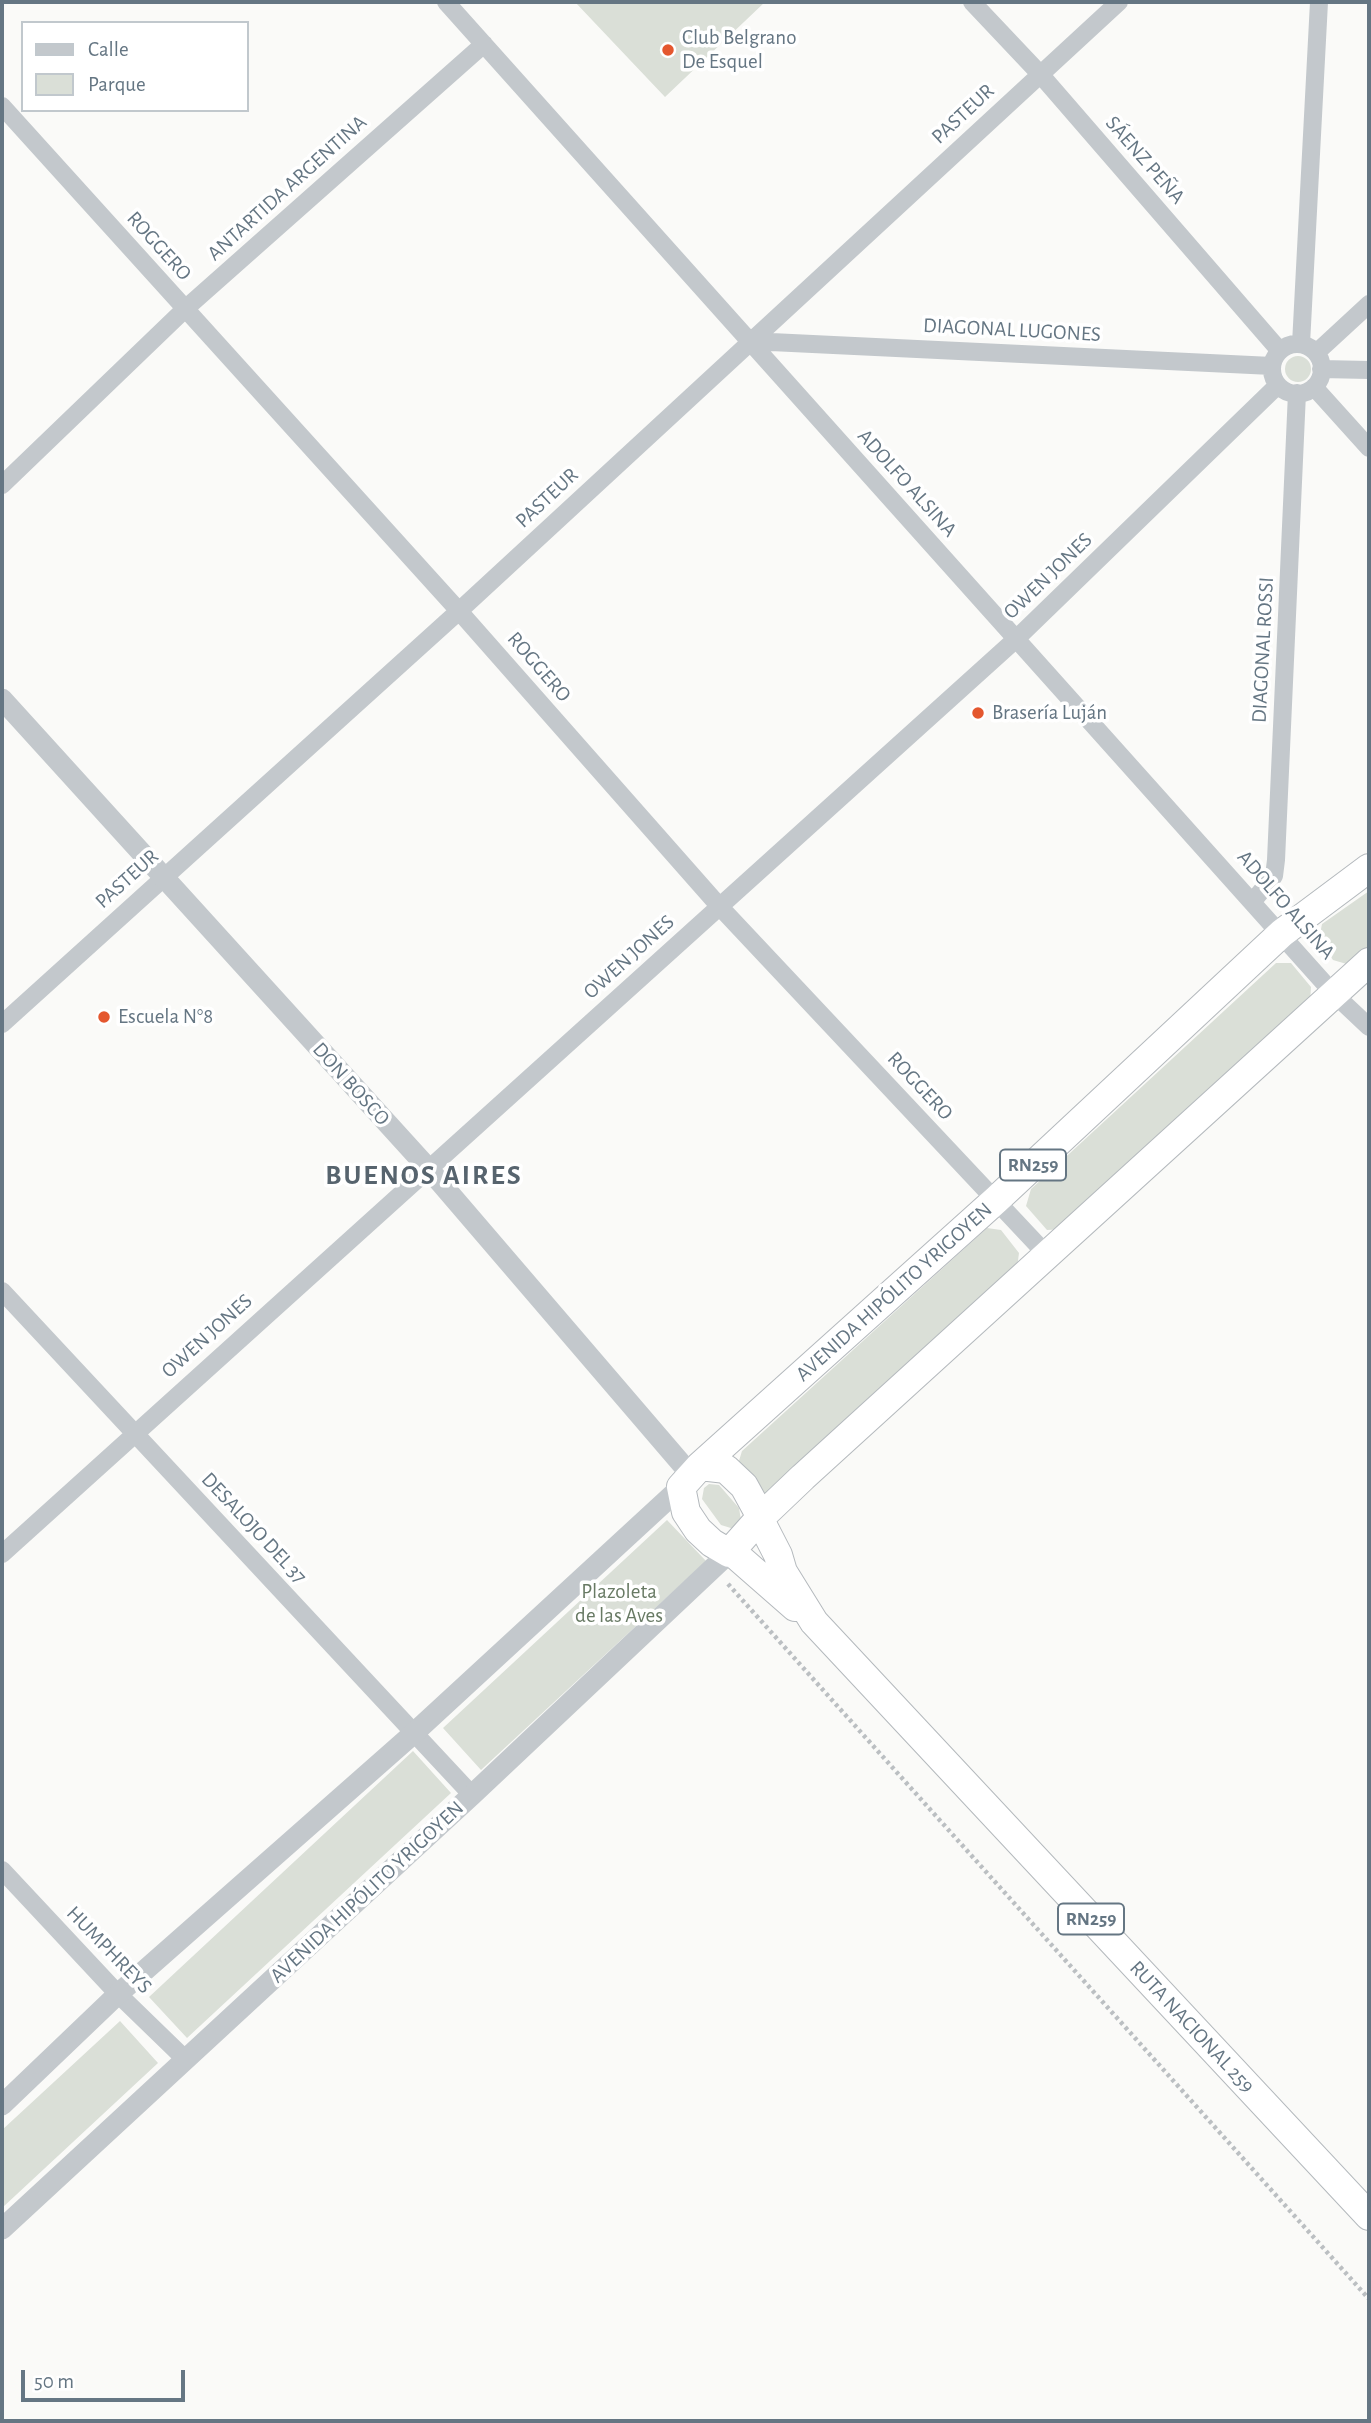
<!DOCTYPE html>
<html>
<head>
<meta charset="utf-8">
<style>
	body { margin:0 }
	#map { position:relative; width:1371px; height:2423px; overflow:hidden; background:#fafaf8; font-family:"Alegreya Sans",sans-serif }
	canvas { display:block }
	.frame { position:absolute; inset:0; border:4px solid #657683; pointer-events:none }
	.legend { position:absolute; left:21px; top:21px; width:228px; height:91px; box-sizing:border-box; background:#fff; border:2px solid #c1c8cd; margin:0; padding:9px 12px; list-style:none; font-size:21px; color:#657683 }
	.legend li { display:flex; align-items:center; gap:14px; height:35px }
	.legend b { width:35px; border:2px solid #c1c8cd }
	.scale { position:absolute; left:21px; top:2370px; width:164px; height:32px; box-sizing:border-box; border:4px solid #657683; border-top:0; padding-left:9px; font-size:21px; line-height:24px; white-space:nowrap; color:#657683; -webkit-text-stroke:5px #fff; paint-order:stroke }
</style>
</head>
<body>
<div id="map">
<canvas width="1371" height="2423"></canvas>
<div class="frame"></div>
<ul class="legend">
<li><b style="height:9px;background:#c3c8cc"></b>Calle</li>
<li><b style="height:19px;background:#dadfd7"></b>Parque</li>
</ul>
<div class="scale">50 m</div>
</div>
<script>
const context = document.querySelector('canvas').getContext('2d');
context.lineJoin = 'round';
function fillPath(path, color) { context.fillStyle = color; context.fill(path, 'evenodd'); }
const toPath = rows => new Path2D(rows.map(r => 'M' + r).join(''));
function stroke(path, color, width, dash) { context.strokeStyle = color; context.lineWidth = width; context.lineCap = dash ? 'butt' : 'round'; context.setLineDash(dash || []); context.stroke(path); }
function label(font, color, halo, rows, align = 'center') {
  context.font = font + ' "Alegreya Sans",sans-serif'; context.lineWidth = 7; context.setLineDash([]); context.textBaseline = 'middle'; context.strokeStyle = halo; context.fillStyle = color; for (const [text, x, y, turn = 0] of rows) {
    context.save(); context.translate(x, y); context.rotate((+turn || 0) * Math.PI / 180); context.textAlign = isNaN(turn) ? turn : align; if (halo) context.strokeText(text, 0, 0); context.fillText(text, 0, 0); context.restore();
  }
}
fillPath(toPath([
	[575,2,765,2,665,97],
	'1285 369a13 13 0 1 1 26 0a13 13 0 1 1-26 0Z',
	[1369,891,1369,947,1350,965,1333,960,1319,939,1322,924],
	[1276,963,1291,963,1311,987,1310,1002,1064,1229,1047,1230,1026,1206,1031,1189],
	[987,1228,1001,1230,1019,1253,1017,1268,773,1495,762,1492,738,1464,742,1451],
	[709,1484,719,1485,739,1508,742,1526,734,1529,721,1525,702,1499,704,1488],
	[667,1520,706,1561,481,1770,443,1728],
	[413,1751,451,1793,187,2038,149,1997],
	[120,2021,158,2063,2,2208,2,2130]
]), '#dadfd7');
const trunk = toPath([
	[1369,868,1282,933,996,1200,700,1466,681,1487,686,1512,698,1530,712,1543,729,1553,761,1517,803,1477,1369,962],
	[700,1466,726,1469,744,1486,761,1517],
	[760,1520,778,1555,783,1572,814,1622,1369,2216],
	[731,1551,795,1607]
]);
stroke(trunk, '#b4b9bd', 30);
stroke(toPath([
	[728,1584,1369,2299]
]), '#bbbfc2', 4.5, [3.5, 3.5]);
stroke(toPath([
	[446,2,1334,994,1369,1027],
	[972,2,1040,74,1280,351],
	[2,106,459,611,720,907,1047,1255],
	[750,341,1272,366],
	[1301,344,1319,2],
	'1272 369a25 25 0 1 1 50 0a25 25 0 1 1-50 0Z',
	[1316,353,1369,304],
	[1321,369,1369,370],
	[1314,387,1369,448],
	[2,485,185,309,484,44],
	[1253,901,1274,876,1276,860,1297,393],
	[2,1024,459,611,1119,2],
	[2,1291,472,1795],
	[2,1554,1015,640,1278,385],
	[2,1870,118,1994,185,2059]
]), '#c3c8cc', 18);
stroke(toPath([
	[2,699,427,1167,692,1476],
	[2,2105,118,1994,414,1733,681,1487],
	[2,2229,472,1795,729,1553]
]), '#c3c8cc', 21);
stroke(trunk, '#fff', 28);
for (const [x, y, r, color] of [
	[668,50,7,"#e4572e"],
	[978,713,7,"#e4572e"],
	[104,1017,7,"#e4572e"]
]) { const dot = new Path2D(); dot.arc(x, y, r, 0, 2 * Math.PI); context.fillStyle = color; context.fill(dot); stroke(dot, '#fff', 2.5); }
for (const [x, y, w] of [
	[1033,1165,66],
	[1091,1919,66]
]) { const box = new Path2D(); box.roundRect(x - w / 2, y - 15.5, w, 31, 5); context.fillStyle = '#fff'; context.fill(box); stroke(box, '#657683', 2); }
label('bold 19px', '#657683', null, [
	["RN259",1033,1165],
	["RN259",1091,1919]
]);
label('21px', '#657683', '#fff', [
	["Club Belgrano",682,38],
	["De Esquel",682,62],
	["Brasería Luján",992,713],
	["Escuela N°8",118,1017]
], 'left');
label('21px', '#657683', '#fff', [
	["PASTEUR",963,114,-43],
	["SÁENZ PEÑA",1145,160,49],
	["ANTARTIDA ARGENTINA",287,188,-42],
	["ROGGERO",159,246,48],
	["DIAGONAL LUGONES",1012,330,3],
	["ADOLFO ALSINA",907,483,48],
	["PASTEUR",547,498,-43],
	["OWEN JONES",1048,576,-44],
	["DIAGONAL ROSSI",1263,650,-87],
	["ROGGERO",539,667,49],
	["PASTEUR",127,879,-42],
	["ADOLFO ALSINA",1286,905,49],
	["OWEN JONES",629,957,-42],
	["DON BOSCO",351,1084,48],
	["ROGGERO",920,1086,47],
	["AVENIDA HIPÓLITO YRIGOYEN",894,1292,-42],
	["OWEN JONES",207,1336,-42],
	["DESALOJO DEL 37",254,1528,47],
	["AVENIDA HIPÓLITO YRIGOYEN",367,1892,-43],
	["HUMPHREYS",109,1950,46],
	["RUTA NACIONAL 259",1192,2027,47]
]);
label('21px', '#687a64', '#fff', [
	["Plazoleta",619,1592],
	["de las Aves",619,1616]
]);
context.letterSpacing = '2px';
label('bold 28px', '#57646e', '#fff', [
	["BUENOS AIRES",424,1176]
]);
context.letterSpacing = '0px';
</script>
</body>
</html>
